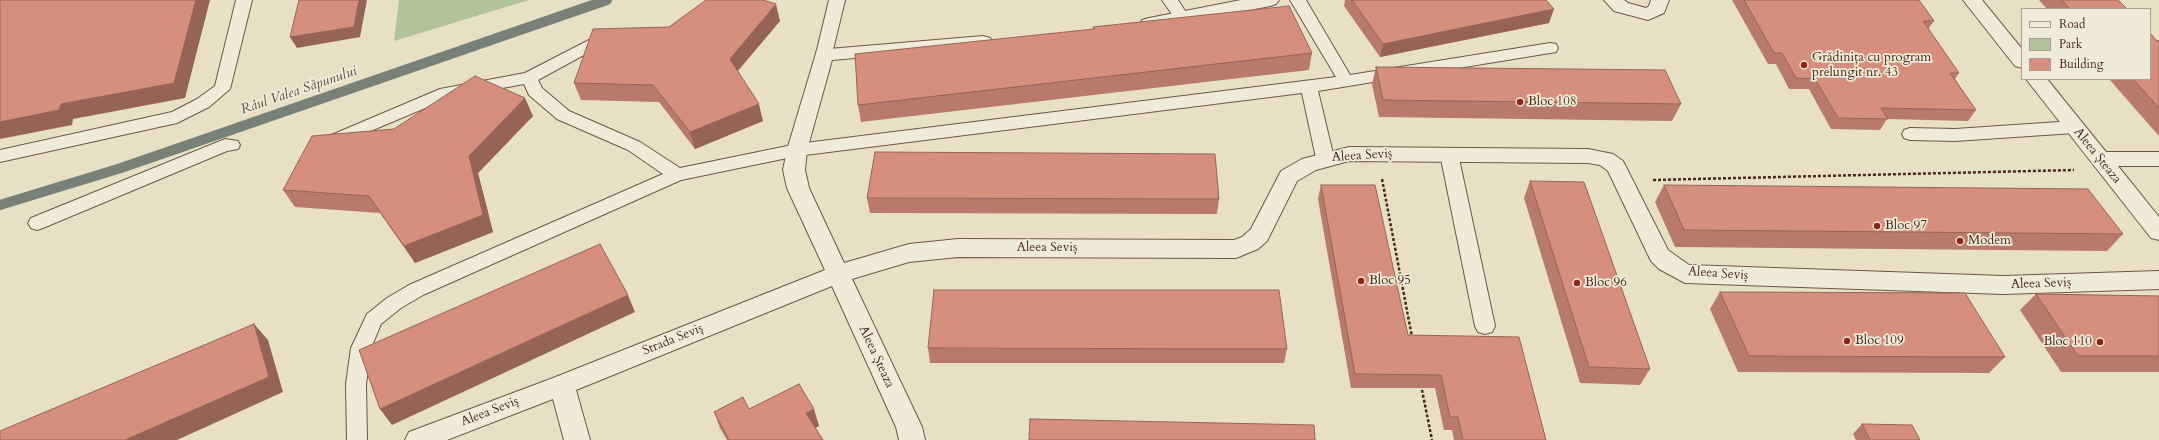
<!DOCTYPE html>
<meta charset="utf-8">
<style>
body{margin:0}
#map{position:relative;width:2159px;height:440px;overflow:hidden;background:#e8e0c4;font-family:Cardo,serif}
canvas{display:block}
.legend{position:absolute;left:2021px;top:8px;width:130px;height:72px;box-sizing:border-box;background:#f0ebd9;border:1px solid #ac9d8e;margin:0;padding:5px 7px;list-style:none;font-size:12px;color:#47281d}
.legend li{display:flex;align-items:center;gap:8px;height:20px}
.legend b{width:20px;border:1px solid #ac9d8e}
</style>
<div id="map">
<canvas width="2159" height="440"></canvas>
<ul class="legend">
<li><b style="height:5px;background:#f0ebd9"></b>Road</li>
<li><b style="height:11px;background:#b1c398"></b>Park</li>
<li><b style="height:11px;background:#d68f7c"></b>Building</li>
</ul>
</div>
<script>
const ctx = document.querySelector('canvas').getContext('2d');
ctx.lineJoin = 'round';
function fill(path, color) {
  ctx.fillStyle = color;
  ctx.fill(path, 'evenodd');
}
function shape(rows) {
  const path = new Path2D();
  for (const r of rows) {
    path.moveTo(r[0], r[1]);
    for (let i = 2; i < r.length; i += 2) path.lineTo(r[i], r[i + 1]);
  }
  return path;
}
function strokePath(path, color, width, dash) {
  ctx.strokeStyle = color;
  ctx.lineWidth = width;
  ctx.lineCap = dash ? 'butt' : 'round';
  ctx.setLineDash(dash || []);
  ctx.stroke(path);
}
function write(font, color, halo, rows, align = 'center') {
  ctx.font = font + ' Cardo,serif';
  ctx.lineWidth = 3.5;
  ctx.setLineDash([]);
  ctx.textBaseline = 'middle';
  ctx.strokeStyle = halo;
  ctx.fillStyle = color;
  for (const [text, x, y, turn = 0] of rows) {
    ctx.save();
    ctx.translate(x, y);
    ctx.rotate((+turn || 0) * Math.PI / 180);
    ctx.textAlign = isNaN(turn) ? turn : align;
    if (halo) ctx.strokeText(text, 0, 0);
    ctx.fillText(text, 0, 0);
    ctx.restore();
  }
}
const green = shape([
 [399,0,529,0,394,41]
]);
const stream = shape([
 [0,205,121,168,607,0]
]);
const path = shape([
 [1382,179,1412,337],
 [1653,180,2074,170],
 [1421,385,1432,440]
]);
const lane = shape([
 [236,0,252,0,230,89,209,107,177,123,0,162,0,150,172,112,197,99,215,86,236,0],
 [829,0,845,0,832,54,830,58,824,59,818,58,816,54,829,0],
 [1162,0,1178,0,1189,17,1186,20,1176,20,1162,0],
 [1290,0,1306,0,1350,75,1550,43,1556,44,1558,48,1556,52,1550,53,1318,91,1334,158,1331,162,1325,164,1319,162,1316,158,1302,93,797,156,681,180,423,295,401,308,381,324,371,348,366,384,367,440,347,440,346,384,351,348,367,314,387,298,409,285,663,174,628,150,557,119,529,95,524,84,449,98,335,146,329,144,327,140,329,136,440,89,525,73,589,40,595,41,597,45,595,49,538,80,542,88,569,111,640,142,680,168,797,144,1336,77,1290,0],
 [2074,121,2080,123,2082,127,2080,131,2074,133,1955,141,1910,140,1904,138,1902,134,1904,130,1910,128,1955,129,2074,121],
 [225,139,238,141,240,145,238,149,227,151,43,228,37,230,31,228,28,223,31,218,225,139],
 [1449,148,1455,150,1458,154,1495,326,1492,332,1485,334,1478,332,1475,326,1440,154,1443,150,1449,148]
]);
const street = shape([
 [1241,0,1279,0,1276,4,1270,6,1149,30,1142,28,1140,24,1142,20,1149,18,1241,0],
 [1604,0,1624,0,1628,3,1646,8,1649,6,1651,0,1669,0,1664,13,1648,20,1614,11,1604,0],
 [1963,0,1982,0,2022,49,2022,68,2015,66,1963,0],
 [983,36,990,38,993,42,990,46,832,60,807,150,805,170,809,188,844,263,909,244,958,239,1234,240,1242,237,1251,229,1281,171,1302,159,1349,147,1588,149,1613,154,1623,161,1668,250,1689,265,2003,276,2159,271,2159,289,2003,294,1685,283,1659,269,1651,261,1608,171,1600,165,1588,163,1349,161,1316,170,1297,181,1267,241,1258,249,1236,258,958,257,909,262,852,279,922,427,925,440,899,440,896,427,832,286,576,390,590,440,564,440,553,399,447,440,405,440,409,432,553,378,825,270,787,188,783,170,787,150,817,50,983,36],
 [2026,79,2047,79,2106,152,2159,152,2159,166,2118,166,2159,217,2159,240,2151,238,2026,79]
]);
const wall = shape([
 [1345,0,1546,0,1549,23,1380,57,1344,6],
 [1732,0,1919,0,1934,21,1928,29,1959,73,1955,79,1976,110,1968,121,1887,119,1880,130,1831,129,1809,89,1789,89,1776,64,1768,64],
 [2039,0,2118,0,2127,9,2047,9],
 [780,21,738,71,763,121,695,149,659,102,581,100,574,83,669,27],
 [1093,27,1312,53,1309,70,861,122,858,105,1093,29],
 [2156,40,2159,41,2159,136,2109,79,2150,79],
 [1376,67,1681,104,1672,121,1379,117,1372,84],
 [533,116,478,173,493,232,415,263,380,213,295,207,283,190,394,129],
 [1530,181,1650,369,1640,385,1580,383,1524,198],
 [1321,185,1408,335,1546,440,1454,440,1452,430,1444,430,1435,388,1351,388,1318,199],
 [1664,185,2123,234,2107,251,1675,247,1655,202],
 [867,198,1219,199,1217,214,870,213],
 [1720,292,2005,357,1989,373,1738,372,1710,309],
 [2036,294,2159,296,2159,372,2061,372,2020,310],
 [928,348,1287,349,1284,363,930,363],
 [749,409,819,426,815,428,823,440,727,440,720,428,714,412],
 [1862,424,1920,440,1856,440,1853,434]
]);
const shadedWall = shape([
 [196,0,210,0,185,98,73,119,72,125,0,139,0,122,61,104],
 [359,0,367,0,360,37,297,48,290,37],
 [776,4,780,21,734,75,730,59],
 [1554,9,1549,23,1380,57,1383,44],
 [525,98,533,116,478,173,493,232,415,263,404,246,469,156],
 [759,104,763,121,695,149,690,132],
 [628,295,635,312,392,425,380,409],
 [254,324,268,340,283,392,177,440,125,440],
 [814,409,819,426,811,430,806,413]
]);
const building = shape([
 [0,0,196,0,174,83,61,104,59,110,0,122,0,0],
 [299,0,359,0,354,27,290,37,299,0],
 [706,0,763,0,776,4,730,59,759,104,690,132,653,85,574,83,593,29,669,27,706,0],
 [1352,0,1546,0,1554,9,1383,44,1352,0],
 [1744,0,1919,0,1934,21,1923,21,1959,73,1950,73,1976,110,1881,108,1888,119,1838,118,1815,79,1796,78,1782,53,1774,53,1744,0],
 [2062,0,2118,0,2127,9,2070,9,2062,0],
 [1289,6,1312,53,858,105,855,54,1094,29,1093,27,1289,6],
 [2150,33,2156,40,2159,41,2159,108,2133,79,2150,79,2150,33],
 [1376,67,1665,70,1681,104,1383,100,1376,67],
 [475,76,525,98,469,156,483,215,404,246,369,196,283,190,312,136,394,129,475,76],
 [875,152,1215,154,1219,199,867,198,875,152],
 [1530,181,1584,182,1650,369,1589,367,1530,181],
 [1321,185,1375,185,1408,335,1519,337,1546,440,1463,440,1458,417,1450,417,1441,375,1355,374,1321,185],
 [1664,185,2088,189,2123,234,1684,230,1664,185],
 [600,244,628,295,380,409,359,350,600,244],
 [934,290,1279,290,1287,349,928,348,934,290],
 [1720,292,1965,293,2005,357,1749,356,1720,292],
 [2036,294,2159,296,2159,356,2078,356,2036,294],
 [254,324,269,377,125,440,0,440,0,431,254,324],
 [799,384,814,409,806,413,823,440,729,440,714,412,743,397,749,409,799,384],
 [1030,419,1314,425,1315,440,1029,440,1030,419],
 [1862,424,1912,425,1920,440,1870,440,1862,424]
]);
const markers = [
 [1804,65,4,"#8f2418"],
 [1520,102,4,"#8f2418"],
 [1877,226,4,"#8f2418"],
 [1960,241,4,"#8f2418"],
 [1361,281,4,"#8f2418"],
 [1577,283,4,"#8f2418"],
 [1847,341,4,"#8f2418"],
 [2100,342,4,"#8f2418"]
];
const poiNames = [
 ["Grădinița cu program",1812,58],
 ["prelungit nr. 43",1812,73],
 ["Bloc 108",1528,102],
 ["Bloc 97",1885,226],
 ["Modem",1968,241],
 ["Bloc 95",1369,281],
 ["Bloc 96",1585,283],
 ["Bloc 109",1855,341],
 ["Bloc 110",2092,342,"right"]
];
const streetNames = [
 ["Aleea Seviș",1362,156,-4],
 ["Aleea Șteaza",2097,156,51],
 ["Aleea Seviș",1047,248],
 ["Aleea Seviș",1718,274,4],
 ["Aleea Seviș",2041,284,-2],
 ["Strada Seviș",673,340,-22],
 ["Aleea Șteaza",876,357,65],
 ["Aleea Seviș",490,412,-21]
];
const waterNames = [
 ["Râul Valea Săpunului",299,91,-19]
];
fill(green, '#b1c398');
strokePath(stream, '#778177', 10);
strokePath(lane, '#6f5647', 2);
strokePath(street, '#6f5647', 2);
strokePath(path, '#47281d', 2.5, [3, 2]);
fill(lane, '#f0ebd9');
fill(street, '#f0ebd9');
fill(wall, '#b87b6b');
fill(shadedWall, '#966457');
fill(building, '#d68f7c');
strokePath(building, '#966457', 1);
for (const [x, y, r, color] of markers) {
  const dot = new Path2D();
  dot.arc(x, y, r, 0, 2 * Math.PI);
  ctx.fillStyle = color;
  ctx.fill(dot);
  strokePath(dot, '#f0ebd9', 1.5);
}
write('13px', '#47281d', '#f0ebd9', poiNames, 'left');
write('13px', '#47281d', '#f0ebd9', streetNames);
write('italic 14px', '#5b4d42', '#f0ebd9', waterNames);
</script>
